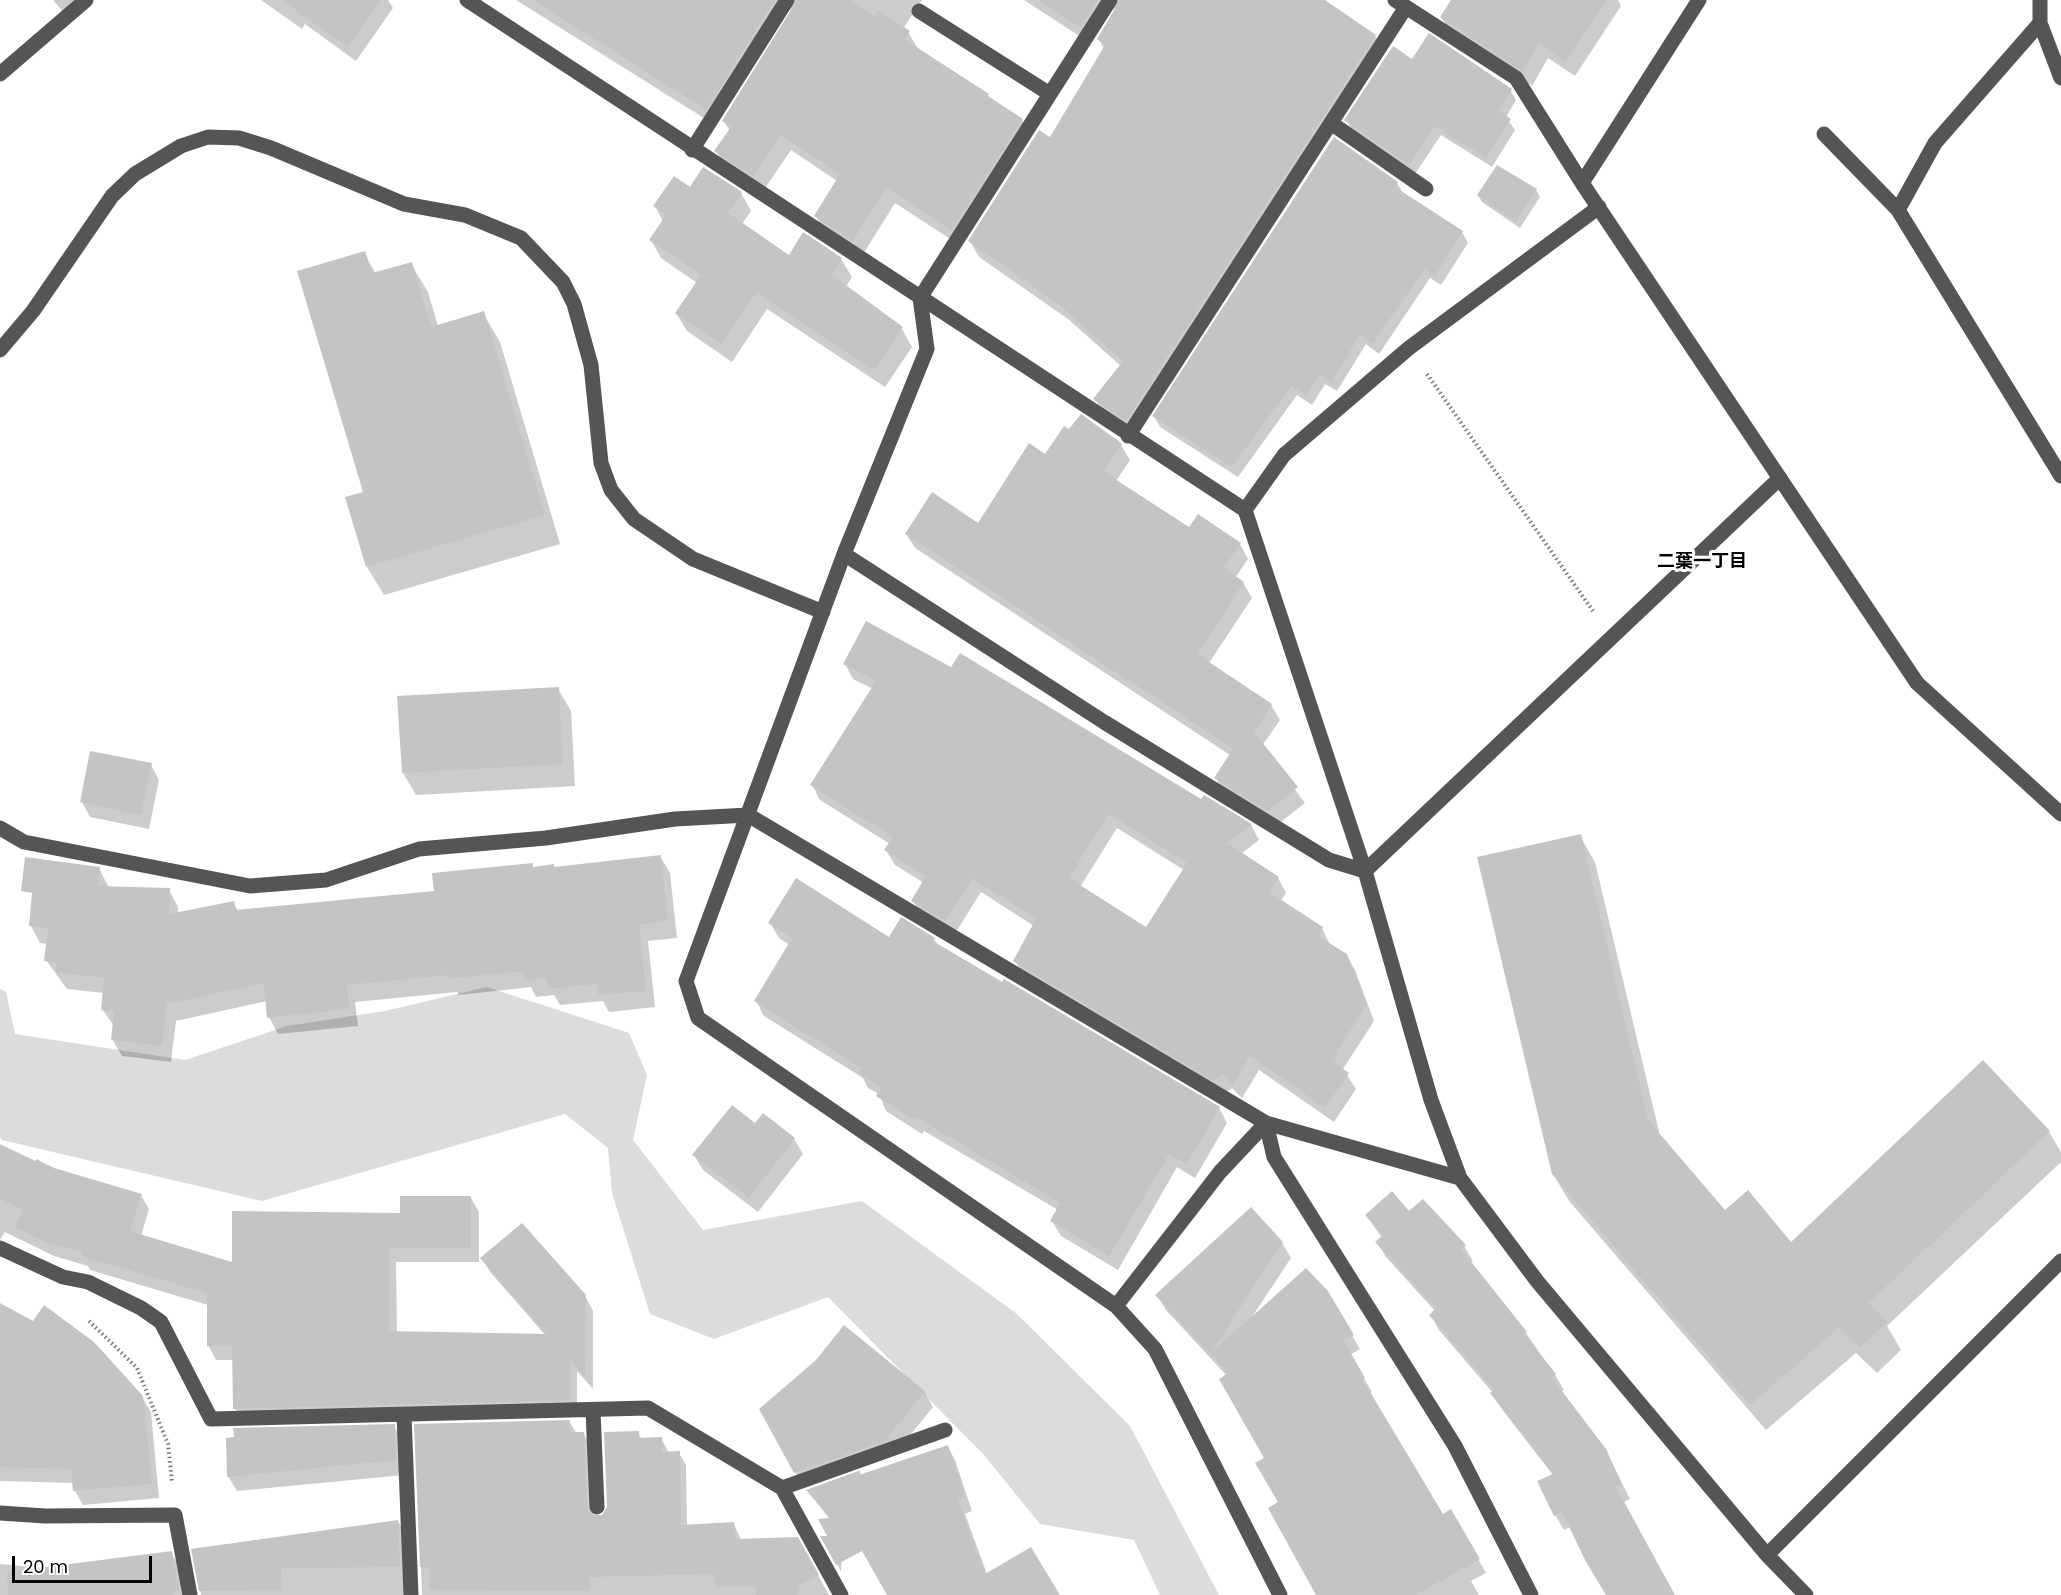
<!DOCTYPE html>
<meta charset="utf-8">
<style>
body{margin:0}
#map{position:relative;width:2061px;height:1595px;overflow:hidden;background:#fff;font-family:Poppins,sans-serif}
canvas{display:block}
.scale{position:absolute;left:12px;top:1556px;width:140px;height:27px;box-sizing:border-box;border:3px solid #000;border-top:0;padding-left:8px;font-size:18px;line-height:21px;white-space:nowrap;color:#000;-webkit-text-stroke:4px #fff;paint-order:stroke}
</style>
<div id="map">
<canvas width="2061" height="1595"></canvas>
<div class="scale">20 m</div>
</div>
<script>
const ctx = document.querySelector('canvas').getContext('2d');
ctx.lineJoin = 'round';
function fill(path, color) {
  ctx.fillStyle = color;
  ctx.fill(path, 'evenodd');
}
function shape(rows) {
  const path = new Path2D();
  for (const r of rows) {
    path.moveTo(r[0], r[1]);
    for (let i = 2; i < r.length; i += 2) path.lineTo(r[i], r[i + 1]);
  }
  return path;
}
function strokePath(path, color, width, dash) {
  ctx.strokeStyle = color;
  ctx.lineWidth = width;
  ctx.lineCap = dash ? 'butt' : 'round';
  ctx.setLineDash(dash || []);
  ctx.stroke(path);
}
function write(font, color, halo, rows, align = 'center') {
  ctx.font = font + ' Poppins,"Noto Sans JP",sans-serif';
  ctx.lineWidth = 6;
  ctx.setLineDash([]);
  ctx.textBaseline = 'middle';
  ctx.strokeStyle = halo;
  ctx.fillStyle = color;
  for (const [text, x, y, turn = 0] of rows) {
    ctx.save();
    ctx.translate(x, y);
    ctx.rotate((+turn || 0) * Math.PI / 180);
    ctx.textAlign = isNaN(turn) ? turn : align;
    if (halo) ctx.strokeText(text, 0, 0);
    ctx.fillText(text, 0, 0);
    ctx.restore();
  }
}
const green = shape([
 [487,987,629,1033,647,1075,633,1140,703,1230,862,1201,1017,1314,1130,1426,1219,1595,1160,1595,1134,1540,1040,1524,984,1455,828,1297,714,1339,650,1314,612,1193,608,1148,565,1114,262,1201,2,1140,0,1137,0,989,6,992,15,1034,185,1060,287,1026,385,1011]
]);
const shadow = shape([
 [53,0,77,0,63,12],
 [261,0,388,0,393,8,356,61,305,24,302,29],
 [516,0,922,0,903,29,908,32,918,49,1022,120,1031,136,961,246,895,203,862,256,825,232,816,216,837,181,791,150,763,191,726,167,716,151,730,131,724,121,796,6,788,11,715,125],
 [1024,0,1322,0,1375,36,1385,52,1136,436,1104,415,1095,399,1121,366,1068,319,979,257,970,241,1050,139,1104,49,1099,39,1119,6,1111,11,1090,43],
 [1453,0,1618,0,1621,6,1575,76,1548,58,1532,86,1451,33,1441,17],
 [1412,61,1510,90,1516,100,1506,117,1515,130,1492,167,1441,135,1415,174,1352,130,1346,120],
 [1397,183,1403,193,1462,232,1468,243,1441,285,1430,278,1379,354,1366,344,1337,391,1325,384,1312,405,1297,395,1238,477,1160,427,1154,416],
 [690,189,741,193,751,211,742,224,790,257,841,259,852,277,846,287,902,329,912,347,885,387,767,309,732,362,687,331,676,313,697,283,661,258,651,240,663,221,655,206],
 [1536,190,1540,197,1520,228,1482,202,1478,195],
 [364,253,376,274,411,264,428,292,438,326,483,313,500,342,560,544,384,595,367,567,347,498,365,493],
 [1081,416,1118,440,1130,460,1116,481,1189,529,1240,544,1248,559,1235,578,1243,583,1252,598,1209,663,1271,705,1280,720,1262,746,1305,803,1277,825,1224,793,1216,778,1230,755,915,548,906,534,979,525],
 [845,664,1201,801,1204,797,1251,825,1259,840,1241,854,1278,878,1286,893,1281,901,1322,928,1330,945,1346,955,1355,970,1374,1021,1343,1069,1356,1089,1334,1122,1259,1070,1242,1098,1232,1088,1223,1095,1024,976,1015,961,1034,926,981,892,954,935,922,916,913,901,924,883,895,865,886,850,890,844,820,800,812,785,873,689,853,679],
 [1117,828,1184,870,1147,929,1080,887],
 [558,689,571,711,575,786,416,795,403,773],
 [151,765,159,780,149,829,90,817,82,802],
 [1580,836,1595,862,1660,1136,1725,1212,1791,1244,1983,1062,2049,1132,2061,1152,2061,1162,1887,1326,1901,1350,1877,1373,1856,1353,1766,1430,1569,1201,1553,1174],
 [660,856,670,873,677,938,648,941,655,1007,609,1012,603,1001,560,1005,554,995,536,997,531,987,459,995,457,992,355,1002,358,1026,278,1034,269,1017,267,1001,176,1021,171,1062,122,1056,112,1039,114,1026,102,1009,104,993,67,989,46,960,48,944,40,943,31,926,99,868,109,888,169,890,178,907,178,913,233,903,239,912,436,892,532,864,534,868,554,868],
 [770,923,890,939,934,939,938,945,1219,1108,1227,1123,1195,1178,1177,1167,1118,1270,1061,1236,1052,1221,1058,1210,924,1131,922,1134,886,1111,879,1094,868,1088,863,1078,764,1016,756,1001,790,945,779,938],
 [763,1115,794,1139,803,1154,758,1212,703,1170,694,1155,755,1125],
 [0,1144,53,1169,141,1195,149,1209,141,1236,234,1264,401,1214,471,1198,479,1212,479,1262,396,1262,397,1333,546,1336,491,1273,482,1259,585,1296,593,1311,593,1389,577,1371,577,1414,243,1422,235,1408,234,1360,216,1360,208,1345,208,1305,90,1270,88,1266,54,1256,5,1232,0,1240],
 [1409,1213,1464,1246,1473,1261,1470,1263,1526,1333,1555,1375,1564,1390,1561,1392,1604,1448,1630,1499,1564,1530,1555,1515,1553,1475,1501,1408,1493,1393,1439,1330,1431,1315,1435,1311,1386,1257,1377,1242,1382,1238,1366,1215],
 [1282,1243,1291,1258,1252,1317,1327,1292,1360,1349,1350,1355,1372,1392,1369,1394,1442,1516,1451,1511,1486,1573,1471,1581,1479,1595,1325,1595,1280,1503,1267,1458,1227,1376,1166,1310,1157,1295],
 [0,1305,142,1397,151,1412,159,1498,83,1505,75,1491,74,1483,0,1481],
 [844,1328,924,1392,933,1407,893,1456,804,1488,761,1409,817,1361],
 [569,1421,577,1434,583,1433,591,1446,594,1517,604,1516,638,1433,642,1439,661,1438,669,1453,679,1453,686,1465,687,1526,734,1524,741,1540,797,1538,829,1595,422,1595,416,1425],
 [394,1426,402,1441,404,1475,237,1491,228,1476],
 [948,1447,955,1460,972,1511,965,1514,987,1574,1058,1595,892,1595,842,1513,841,1534,808,1491,860,1472,862,1476],
 [398,1521,405,1534,407,1595,201,1595,193,1550],
 [842,1552,841,1572,835,1560],
 [171,1553,179,1566,184,1595,0,1595,0,1564,45,1568]
]);
const building = shape([
 [281,0,381,0,348,47],
 [533,0,775,0,706,110],
 [797,0,850,0,874,16,878,10,910,31,904,39,989,94,988,96,1023,119,952,230,886,187,853,241,814,216,840,174,781,135,753,176,714,151,731,127,722,121],
 [1039,0,1098,0,1081,28],
 [1120,0,1325,0,1376,35,1126,421,1093,399,1123,361,1057,303,968,241,1039,130,1050,137,1105,45,1097,39],
 [1451,0,1606,0,1565,61,1539,43,1522,71,1440,17],
 [1429,33,1512,89,1499,111,1511,119,1486,158,1435,126,1409,165,1344,120,1393,46,1412,59],
 [1334,137,1398,182,1395,187,1463,231,1435,276,1424,269,1373,344,1360,335,1331,382,1319,375,1306,395,1291,386,1232,467,1152,416],
 [1497,165,1537,189,1516,222,1477,195],
 [703,167,742,192,728,213,789,255,803,232,842,258,832,275,903,327,874,370,757,292,721,344,675,313,701,275,649,240,666,215,653,206,674,176,690,187],
 [365,251,372,273,412,262,431,327,484,311,545,515,366,567,345,497,363,492,297,271],
 [1081,414,1122,444,1104,472,1189,527,1198,514,1241,543,1224,568,1244,582,1197,654,1272,704,1254,732,1298,787,1268,811,1214,778,1233,749,905,534,932,492,978,523,1029,443,1045,454,1064,426,1069,429],
 [866,621,951,667,960,653,1201,799,1204,795,1252,824,1227,843,1279,877,1269,892,1323,927,1318,936,1347,954,1367,1005,1335,1054,1338,1056,1334,1063,1349,1073,1325,1108,1250,1056,1233,1085,1223,1074,1214,1081,1013,961,1036,919,972,878,945,921,911,901,926,876,884,850,893,837,810,785,876,681,843,664],
 [1108,814,1187,863,1146,927,1069,878],
 [559,687,563,764,402,773,397,696],
 [90,751,152,763,141,815,80,802],
 [1581,834,1648,1120,1725,1210,1748,1190,1791,1242,1983,1060,2050,1131,1869,1303,1887,1322,1860,1347,1840,1327,1750,1405,1552,1174,1477,857],
 [661,855,668,921,639,925,646,991,598,995,597,984,548,989,547,978,525,980,524,971,448,979,447,975,347,985,349,1009,267,1018,264,983,167,1004,162,1046,111,1040,114,1011,101,1010,104,978,55,972,57,962,44,961,48,928,29,926,32,893,21,891,25,857,100,867,98,886,170,888,169,914,234,901,236,910,434,891,432,873,533,863,533,867,554,864,554,867],
 [796,878,889,937,901,917,935,938,933,941,1002,982,1004,979,1220,1107,1187,1164,1169,1154,1109,1256,1050,1221,1060,1203,916,1117,914,1120,876,1096,881,1087,858,1073,861,1068,754,1001,792,938,768,923],
 [732,1105,755,1123,763,1113,795,1138,749,1198,692,1155],
 [0,1145,35,1162,36,1159,54,1168,142,1194,130,1231,232,1262,232,1211,400,1213,400,1196,471,1196,471,1248,389,1248,389,1331,547,1334,480,1258,522,1223,586,1295,585,1377,570,1360,570,1400,233,1409,232,1346,207,1346,207,1293,81,1256,83,1253,45,1242,15,1227,23,1210,0,1199],
 [1392,1191,1409,1211,1423,1199,1466,1245,1461,1249,1527,1332,1524,1334,1556,1374,1552,1378,1606,1449,1622,1484,1616,1487,1675,1595,1606,1595,1585,1560,1562,1512,1554,1516,1537,1481,1553,1474,1490,1393,1494,1390,1429,1315,1436,1308,1375,1242,1383,1235,1365,1215],
 [1251,1207,1283,1242,1210,1354,1155,1295],
 [1306,1268,1328,1291,1354,1335,1344,1341,1365,1378,1363,1380,1443,1514,1451,1509,1480,1559,1416,1595,1316,1595,1268,1508,1278,1502,1255,1463,1264,1458,1219,1379,1228,1373,1210,1354],
 [0,1303,33,1321,44,1305,94,1342,143,1396,152,1484,73,1491,71,1469,0,1467],
 [844,1325,925,1391,885,1441,794,1473,759,1409,816,1360],
 [570,1420,570,1432,584,1432,587,1507,592,1515,602,1515,607,1507,604,1432,639,1431,639,1438,662,1437,662,1452,680,1451,681,1525,734,1522,735,1539,798,1537,819,1575,798,1586,798,1595,756,1595,756,1586,715,1587,714,1574,590,1577,590,1591,429,1590,429,1567,420,1567,414,1424],
 [395,1424,396,1460,227,1477,226,1438,234,1437,233,1428],
 [948,1445,966,1498,958,1500,985,1574,1031,1547,1060,1595,887,1595,862,1551,836,1565,820,1536,827,1536,818,1519,830,1518,806,1490,861,1470,856,1476],
 [398,1520,400,1567,281,1568,282,1590,199,1591,191,1549],
 [172,1551,179,1591,173,1591,173,1595,8,1595,7,1572]
]);
const path = shape([
 [1427,374,1593,611],
 [89,1321,137,1368,168,1444,172,1482]
]);
const minor = shape([
 [467,0,1245,510,1365,871,1431,1100,1460,1178,1537,1281,1767,1555,1806,1595],
 [1110,0,920,298,927,349,844,554,686,981,698,1018,1116,1306,1155,1349,1280,1595],
 [1395,0,1516,78,1582,183,1917,683,2061,814],
 [2040,0,2040,23,1935,143,1898,210,2061,476],
 [919,11,1050,94],
 [2040,23,2061,78],
 [0,74,86,0],
 [1331,123,1426,189],
 [1824,134,1898,210],
 [692,150,787,0],
 [1582,183,1699,0],
 [0,350,33,311,112,196,135,174,181,146,208,137,239,138,271,148,404,204,465,215,521,238,563,282,574,304,591,365,601,463,611,490,634,519,693,559,823,612],
 [1128,436,1406,7],
 [1245,510,1284,455,1409,348,1599,207],
 [844,554,1104,722,1329,860,1365,871,1780,478],
 [0,828,24,842,250,886,326,880,419,849,546,838,675,819,748,815,1266,1123,1460,1178],
 [1266,1123,1274,1157,1455,1446,1531,1595],
 [0,1248,63,1277,88,1282,141,1308,161,1322,211,1419,648,1408,782,1488,841,1595],
 [1116,1306,1220,1172,1266,1123],
 [593,1410,597,1507],
 [404,1415,411,1595],
 [782,1488,945,1430],
 [0,1513,45,1516,175,1515,190,1595],
 [1767,1555,2061,1261]
]);
const neighbourhoodNames = [
 ["二葉一丁目",1702,562]
];
fill(green, '#dcdcdc');
fill(shadow, '#0003');
fill(building, '#c4c4c4');
strokePath(path, '#777', 4, [1.5, 3]);
strokePath(minor, '#555', 15);
write('bold 18px', '#000', '#fff', neighbourhoodNames);
</script>
